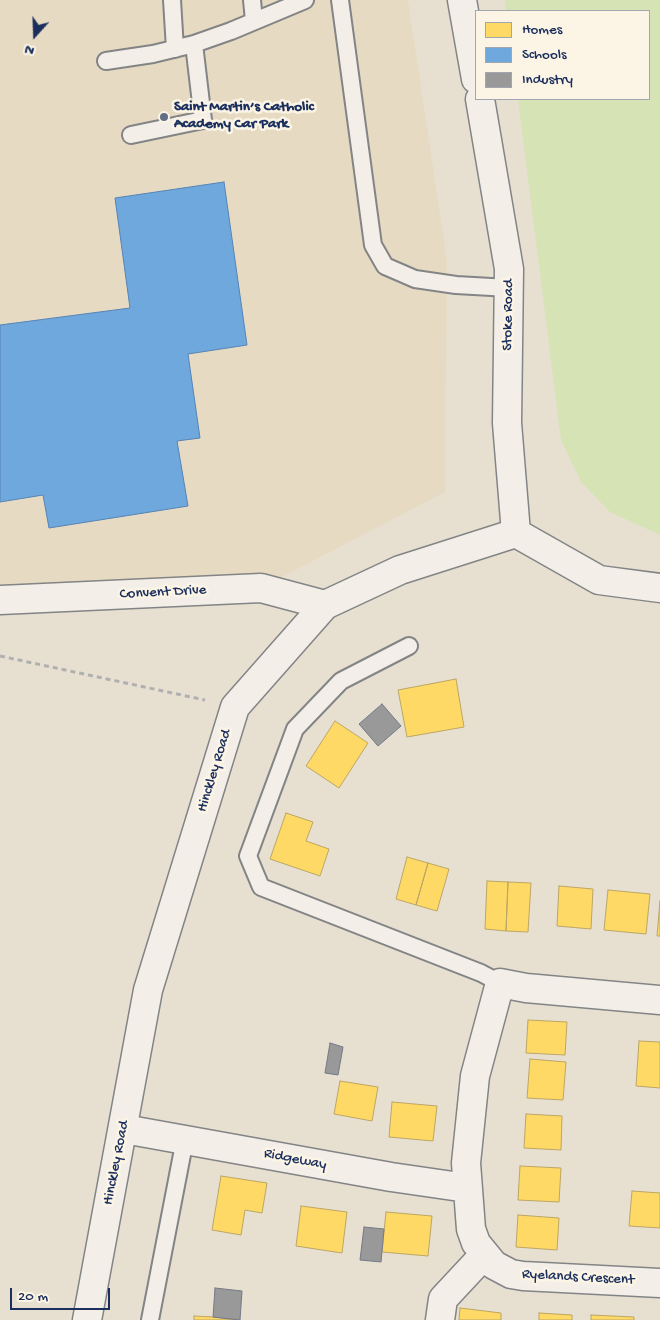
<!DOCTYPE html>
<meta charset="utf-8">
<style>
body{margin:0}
#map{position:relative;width:660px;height:1320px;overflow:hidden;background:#e7e0d1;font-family:"Gochi Hand",sans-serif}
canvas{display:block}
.legend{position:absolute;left:475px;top:10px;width:175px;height:90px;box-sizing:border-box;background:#fcf5e5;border:1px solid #a2a6af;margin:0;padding:6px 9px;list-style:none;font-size:15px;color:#1b2f5e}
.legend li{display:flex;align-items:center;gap:10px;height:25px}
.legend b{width:25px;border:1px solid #a2a6af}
.north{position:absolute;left:10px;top:10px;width:50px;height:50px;-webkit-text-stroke:4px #fcf5e5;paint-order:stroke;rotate:200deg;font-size:14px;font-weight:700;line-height:20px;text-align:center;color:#1b2f5e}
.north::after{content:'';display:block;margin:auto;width:18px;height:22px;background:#1b2f5e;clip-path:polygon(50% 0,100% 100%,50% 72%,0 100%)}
.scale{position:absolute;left:10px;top:1288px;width:100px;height:22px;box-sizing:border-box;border:2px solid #1b2f5e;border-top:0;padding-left:6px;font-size:15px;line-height:18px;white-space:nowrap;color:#1b2f5e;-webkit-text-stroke:4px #fcf5e5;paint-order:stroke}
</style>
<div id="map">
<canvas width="660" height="1320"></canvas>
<ul class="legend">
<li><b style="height:14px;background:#ffd966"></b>Homes</li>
<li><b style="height:14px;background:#6fa8dc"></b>Schools</li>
<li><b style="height:14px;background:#999"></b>Industry</li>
</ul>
<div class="north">N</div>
<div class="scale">20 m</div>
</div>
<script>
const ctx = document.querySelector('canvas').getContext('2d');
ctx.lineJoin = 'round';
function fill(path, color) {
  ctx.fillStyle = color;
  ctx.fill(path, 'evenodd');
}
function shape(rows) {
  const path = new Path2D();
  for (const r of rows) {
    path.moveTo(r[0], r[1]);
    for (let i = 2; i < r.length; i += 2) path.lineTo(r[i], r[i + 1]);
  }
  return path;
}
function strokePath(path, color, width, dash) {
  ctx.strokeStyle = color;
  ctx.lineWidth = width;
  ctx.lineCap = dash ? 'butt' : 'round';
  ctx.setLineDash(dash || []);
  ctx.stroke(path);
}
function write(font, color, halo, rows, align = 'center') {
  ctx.font = font + ' "Gochi Hand",sans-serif';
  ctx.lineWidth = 5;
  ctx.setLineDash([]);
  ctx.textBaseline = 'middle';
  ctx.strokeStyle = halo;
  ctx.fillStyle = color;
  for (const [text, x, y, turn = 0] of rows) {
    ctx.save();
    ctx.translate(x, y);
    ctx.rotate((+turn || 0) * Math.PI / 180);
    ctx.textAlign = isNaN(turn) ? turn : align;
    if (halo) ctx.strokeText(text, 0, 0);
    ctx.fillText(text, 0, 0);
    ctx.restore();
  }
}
const built = shape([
 [0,0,408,0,447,260,445,492,261,588,0,600]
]);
const green = shape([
 [505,0,660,0,660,535,610,512,581,482,561,440,518,99,649,99,649,11,506,11]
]);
const homes = shape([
 [456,679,464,727,407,737,398,690,456,679],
 [335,721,368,743,339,788,306,766,335,721],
 [286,813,313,822,306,841,329,849,320,876,270,859,286,813],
 [407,857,428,863,416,905,396,899,407,857],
 [428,863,449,869,437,911,416,905,428,863],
 [487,881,508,882,506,931,485,929,487,881],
 [508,882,531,883,528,932,506,931,508,882],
 [559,886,593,889,591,929,557,926,559,886],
 [608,890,650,894,646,934,604,930,608,890],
 [660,901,660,936,657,936,660,901],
 [528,1020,567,1022,565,1055,526,1053,528,1020],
 [639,1041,660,1042,660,1088,636,1086,639,1041],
 [530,1059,566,1062,563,1100,527,1098,530,1059],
 [340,1081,378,1087,372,1121,334,1114,340,1081],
 [392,1102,437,1106,433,1141,389,1137,392,1102],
 [526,1114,562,1116,561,1150,524,1148,526,1114],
 [520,1166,561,1168,559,1202,518,1200,520,1166],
 [221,1176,267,1183,262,1213,245,1210,241,1235,212,1230,221,1176],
 [632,1191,660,1193,660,1228,629,1226,632,1191],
 [301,1206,347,1212,342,1253,296,1246,301,1206],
 [386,1212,432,1216,428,1256,382,1252,386,1212],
 [518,1215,559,1218,557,1250,516,1247,518,1215],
 [460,1308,501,1313,501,1320,459,1320,460,1308],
 [539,1313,572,1315,572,1320,539,1320,539,1313],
 [591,1315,634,1317,634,1320,591,1320,591,1315],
 [194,1316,213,1317,236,1320,194,1320,194,1316]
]);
const schools = shape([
 [224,182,247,345,188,354,200,438,177,441,188,506,49,528,43,495,0,502,0,325,130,308,115,198,224,182]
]);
const industry = shape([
 [382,704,401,726,378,746,359,724,382,704],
 [330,1043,343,1047,338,1075,325,1073,330,1043],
 [364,1227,384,1229,381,1262,360,1260,364,1227],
 [215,1288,242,1291,240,1320,213,1317,215,1288]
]);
const path = shape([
 [0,656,205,700]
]);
const lane = shape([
 [172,0,175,49],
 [252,0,254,21],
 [340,0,373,245,385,266,415,279,456,285,509,288],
 [106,61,153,54,194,44,231,31,305,0],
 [131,135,203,120,194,44],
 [409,646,341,681,295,729,248,856,261,887,481,973,500,983],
 [150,1320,185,1139]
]);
const street = shape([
 [516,533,599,580,660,588],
 [0,600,261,588,325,605],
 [660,1000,526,988,500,983,475,1076,466,1163,471,1229,476,1243,494,1265,511,1274,523,1276,660,1283],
 [124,1129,391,1177,467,1188],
 [440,1320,443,1299,484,1255]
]);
const secondary = shape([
 [462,0,476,79],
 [87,1320,148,990,235,707,325,605,400,570,516,533,507,423,509,269,480,99]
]);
const markers = [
 [164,117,5,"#626d86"]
];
const poiNames = [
 ["Saint Martin’s Catholic",174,108],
 ["Academy Car Park",174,125]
];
const streetNames = [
 ["Stoke Road",509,315,-89],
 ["Convent Drive",163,593,-3],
 ["Hinckley Road",215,771,-73],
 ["Ridgeway",295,1160,11],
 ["Hinckley Road",117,1163,-79],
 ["Ryelands Crescent",578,1278,3]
];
fill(built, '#e6dac2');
fill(green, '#d5e3b5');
fill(homes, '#ffd966');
strokePath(homes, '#bba664', 1);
fill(schools, '#6fa8dc');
strokePath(schools, '#5684b6', 1);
fill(industry, '#999');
strokePath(industry, '#737987', 1);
strokePath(lane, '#838486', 20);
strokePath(street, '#838486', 31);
strokePath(secondary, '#838486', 31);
strokePath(path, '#b0b0b1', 3, [5, 4]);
strokePath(lane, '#f3efe8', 16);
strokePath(street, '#f3efe8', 28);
strokePath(secondary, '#f3efe8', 28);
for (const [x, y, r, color] of markers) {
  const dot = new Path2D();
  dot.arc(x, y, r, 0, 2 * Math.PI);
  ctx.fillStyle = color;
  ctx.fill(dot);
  strokePath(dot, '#fcf5e5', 2);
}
write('bold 15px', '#1b2f5e', '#fcf5e5', poiNames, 'left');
write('15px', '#1b2f5e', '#fcf5e5', streetNames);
</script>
